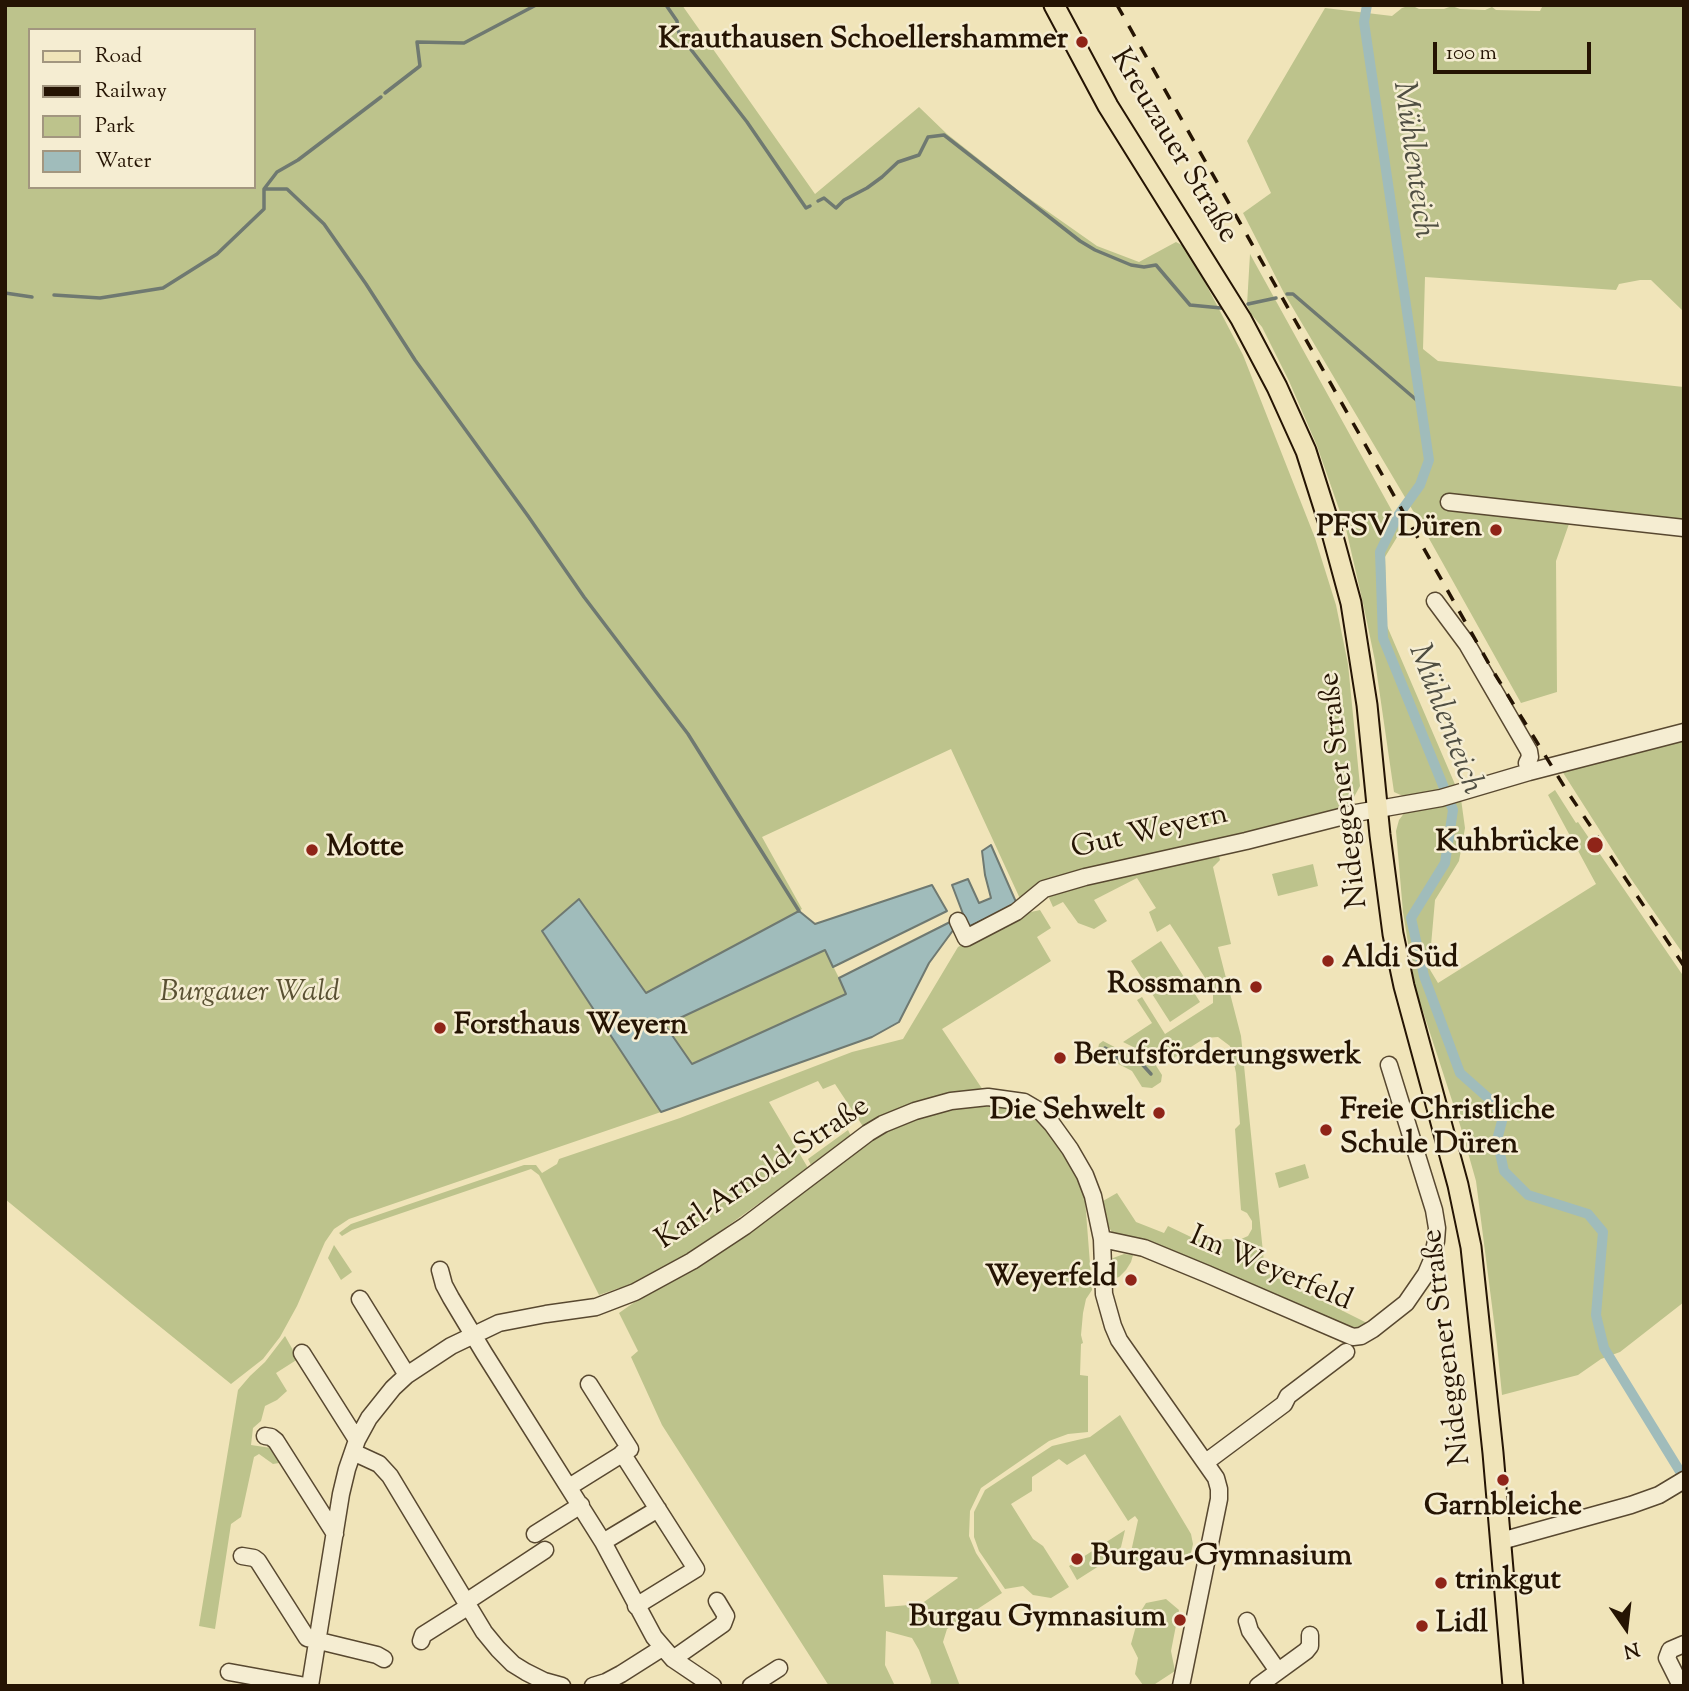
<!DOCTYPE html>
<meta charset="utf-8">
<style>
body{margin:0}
#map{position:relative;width:1689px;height:1691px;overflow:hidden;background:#f0e4b9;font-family:"Sorts Mill Goudy",serif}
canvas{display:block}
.frame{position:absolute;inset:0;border:7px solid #251403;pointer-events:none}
.legend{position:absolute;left:28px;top:28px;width:228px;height:161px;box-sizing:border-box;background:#f5edd2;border:2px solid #a2967f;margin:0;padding:9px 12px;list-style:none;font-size:21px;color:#251403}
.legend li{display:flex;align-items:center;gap:14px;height:35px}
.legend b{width:35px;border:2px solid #a2967f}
.north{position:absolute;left:1591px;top:1593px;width:70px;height:70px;-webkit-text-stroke:5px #f5edd2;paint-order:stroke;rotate:166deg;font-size:19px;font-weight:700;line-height:28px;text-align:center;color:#251403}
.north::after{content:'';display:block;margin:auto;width:24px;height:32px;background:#251403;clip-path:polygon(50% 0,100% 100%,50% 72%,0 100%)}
.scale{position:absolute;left:1433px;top:42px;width:158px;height:32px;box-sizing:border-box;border:4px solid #251403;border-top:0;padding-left:9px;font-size:21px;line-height:24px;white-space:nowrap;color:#251403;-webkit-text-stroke:5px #f5edd2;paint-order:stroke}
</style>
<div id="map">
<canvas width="1689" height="1691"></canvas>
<div class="frame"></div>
<ul class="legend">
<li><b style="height:9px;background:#f0e4b9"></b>Road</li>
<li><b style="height:9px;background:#251403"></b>Railway</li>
<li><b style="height:19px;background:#bdc38c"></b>Park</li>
<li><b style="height:19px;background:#a0bcbb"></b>Water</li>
</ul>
<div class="north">N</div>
<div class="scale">100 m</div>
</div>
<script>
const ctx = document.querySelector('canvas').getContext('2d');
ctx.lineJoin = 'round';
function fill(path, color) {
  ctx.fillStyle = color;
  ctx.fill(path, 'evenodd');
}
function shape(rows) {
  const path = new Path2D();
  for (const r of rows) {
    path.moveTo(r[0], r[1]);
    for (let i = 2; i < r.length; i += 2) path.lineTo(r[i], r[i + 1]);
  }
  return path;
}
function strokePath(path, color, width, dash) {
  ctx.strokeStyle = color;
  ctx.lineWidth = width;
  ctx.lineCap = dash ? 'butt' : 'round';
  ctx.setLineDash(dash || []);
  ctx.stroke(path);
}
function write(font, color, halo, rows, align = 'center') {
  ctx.font = font + ' "Sorts Mill Goudy",serif';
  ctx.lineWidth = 5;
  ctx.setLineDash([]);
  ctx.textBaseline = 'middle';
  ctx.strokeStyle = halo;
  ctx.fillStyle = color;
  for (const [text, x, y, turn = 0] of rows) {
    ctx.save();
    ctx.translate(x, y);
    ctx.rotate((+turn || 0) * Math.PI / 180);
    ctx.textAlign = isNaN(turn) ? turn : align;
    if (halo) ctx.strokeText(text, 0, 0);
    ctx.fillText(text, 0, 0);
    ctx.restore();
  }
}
const green = shape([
 [5,5,682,5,815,194,919,107,947,134,1023,194,1097,246,1139,262,1176,242,1182,245,1189,252,1243,355,1315,538,1336,605,1348,664,1360,786,1349,806,1333,816,1245,835,1022,903,951,749,762,837,802,909,646,993,579,900,542,932,661,1112,349,1219,334,1229,325,1242,297,1306,280,1337,263,1359,231,1384,132,1304,5,1199],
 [30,30,254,30,254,187,30,187],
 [1411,5,1419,9,1444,9,1452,6,1460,9,1485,10,1492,7,1496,10,1540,11,1543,5,1684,5,1684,312,1651,280,1640,280,1619,284,1616,290,1425,277,1423,349,1438,361,1684,387,1684,534,1570,521,1556,561,1557,692,1521,703,1422,526,1284,293,1243,213,1271,193,1247,141,1325,8,1392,16,1402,8],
 [1250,254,1402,529,1385,557,1387,626,1457,789,1403,796,1394,792,1375,661,1363,603,1346,529,1317,446,1289,381,1262,327,1251,314,1247,305],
 [1684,738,1684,955,1629,876,1560,768],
 [1555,790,1576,823,1578,822,1684,977,1684,1302,1620,1352,1601,1359,1578,1375,1502,1395,1497,1345,1476,1181,1461,1128,1415,987,1403,912,1396,831,1399,820,1405,812,1461,799,1465,828,1459,861,1435,900,1429,968,1438,983,1596,884,1548,795],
 [1213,854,1219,856,1220,860,1213,867,1231,944,1218,947,1241,1036,1265,1272,1369,1324,1357,1333,1115,1236,1107,1225,1103,1201,1117,1193,1136,1222,1164,1233,1168,1226,1191,1237,1209,1242,1227,1239,1239,1240,1248,1236,1252,1229,1252,1221,1247,1213,1241,1210,1235,1129,1240,1124,1236,1073,1230,1046,1218,1037,1205,1038,1166,1063,1123,1042,1152,1023,1137,1000,1142,997,1165,1034,1213,1003,1213,990,1170,924,1157,932,1149,912,1156,908,1137,878,1094,900,1107,921,1094,929,1078,923,1063,902,1053,907,1049,898,1052,893,1094,881],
 [1313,864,1318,886,1278,896,1272,874],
 [1040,910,1051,928,1037,937,1051,961,942,1029,983,1090,864,1128,835,1084,823,1089,818,1081,769,1102,808,1168,708,1240,687,1254,621,1291,619,1288,599,1295,539,1175,531,1169,352,1230,342,1236,339,1233,351,1224,524,1165,536,1165,542,1173,557,1164,559,1159,680,1118,852,1052,903,1039,958,947,1022,914],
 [1161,941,1200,1002,1170,1022,1131,961],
 [825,950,847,994,692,1065,665,1025],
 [1103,1041,1126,1053,1128,1050,1155,1064,1162,1075,1161,1082,1152,1088,1142,1087,1132,1071,1105,1057,1098,1049,1099,1044],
 [988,1104,1006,1106,1022,1111,1037,1121,1046,1130,1063,1153,1079,1179,1085,1199,1092,1290,1086,1299,1083,1313,1081,1335,1083,1343,1081,1344,1080,1375,1088,1376,1088,1432,1068,1434,1049,1441,981,1488,970,1511,969,1536,976,1553,1002,1593,947,1629,943,1642,960,1686,930,1686,931,1681,919,1650,912,1638,886,1631,885,1665,895,1686,829,1686,662,1425,631,1357,638,1351,619,1313,639,1299,696,1268,749,1233,872,1137,917,1117,952,1108],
 [883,1575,957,1577,958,1578,921,1604,885,1607],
 [848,1130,851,1136,811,1165,808,1159],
 [1305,1164,1309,1178,1279,1188,1275,1173],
 [334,1245,352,1272,341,1280,328,1258],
 [1124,1254,1133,1255,1131,1262,1126,1270,1119,1277,1110,1280,1110,1261,1113,1258],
 [285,1336,298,1359,276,1373,287,1391,277,1400,265,1406,261,1421,253,1428,251,1445,271,1448,282,1460,279,1463,273,1464,259,1454,254,1457,241,1517,231,1524,215,1629,199,1626,238,1390,250,1376,265,1362],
 [1120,1415,1191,1534,1193,1544,1191,1553,1175,1565,1162,1562,1155,1567,1129,1561,1138,1520,1135,1516,1128,1521,1085,1454,1067,1465,1059,1459,1032,1477,1032,1491,1011,1504,1033,1539,1043,1546,1069,1587,1051,1598,1033,1595,1023,1586,1005,1589,979,1551,974,1537,974,1512,985,1490,1052,1446,1090,1437],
 [1125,1530,1121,1547,1113,1557,1077,1580,1069,1566],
 [1166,1599,1179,1610,1171,1651,1175,1671,1152,1686,1143,1685,1135,1674,1138,1658,1131,1644,1136,1626,1134,1622,1146,1603]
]);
const water = shape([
 [991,845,1016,902,1014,906,968,927,952,885,968,879,979,903,991,898,985,875,982,851,991,845],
 [932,885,947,911,833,967,825,950,665,1025,692,1064,846,994,839,978,952,921,954,929,929,963,899,1022,872,1037,661,1112,542,931,579,899,646,993,799,911,815,924,932,885]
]);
const stream = shape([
 [666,5,677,21,679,34,747,122,806,208,810,206],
 [385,93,420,66,417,42,464,43,536,5],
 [264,189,287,189,324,224,366,284,415,360,528,516,584,597,688,734,799,911],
 [818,201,824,198,836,208,844,200,867,188,882,177,898,162,919,155,928,137,944,135,1080,241,1095,250,1131,265,1144,267,1156,265,1190,305,1221,308],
 [5,293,32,297],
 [1287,294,1293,294,1420,403],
 [54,295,100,298,163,288,217,254,264,209,264,189,277,172,298,160,381,97],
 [1248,304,1276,298],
 [1105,1048,1110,1051,1120,1060,1141,1063,1151,1074]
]);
const canal = shape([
 [1367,5,1364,22,1429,460,1420,485,1397,517,1380,552,1383,638,1453,810,1445,863,1411,918,1424,976,1460,1073,1495,1104,1502,1121,1497,1140,1504,1171,1528,1195,1588,1214,1603,1232,1596,1315,1604,1348,1684,1478]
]);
const minor = shape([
 [1449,502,1684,528],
 [1435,601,1467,644,1529,751,1530,757,1527,763,1529,772],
 [958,921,966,938,1016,912,1044,889,1085,877,1246,841,1356,813,1441,798,1529,772,1684,732],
 [1102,1239,1144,1248,1207,1274,1353,1337,1361,1336,1373,1329,1406,1303,1426,1274,1432,1260,1436,1241,1437,1228,1434,1210,1389,1065],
 [440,1270,444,1285,451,1298,484,1353,603,1542,654,1637,673,1659,713,1686],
 [360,1299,407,1375],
 [302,1353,357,1440],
 [265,1436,271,1437,276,1441,335,1534],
 [353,1452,379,1464,390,1476,484,1632,498,1649,513,1664,526,1672,544,1681,562,1686],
 [622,1453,696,1569,636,1606],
 [1206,1462,1284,1404,1288,1396,1346,1352],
 [569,1487,630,1449,589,1384],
 [535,1534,581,1505],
 [1501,1541,1631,1505,1659,1495,1684,1480],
 [603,1542,658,1509],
 [242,1556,254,1558,258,1561,307,1638,377,1655,384,1659],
 [466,1602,545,1550],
 [1247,1621,1250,1631,1278,1671],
 [421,1641,423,1635,469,1606],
 [673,1659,723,1624,726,1616,717,1601],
 [229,1672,306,1686],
 [310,1686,341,1494,347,1469,357,1440,369,1418,393,1388,407,1375,451,1346,499,1323,546,1314,596,1307,635,1292,692,1261,745,1226,868,1133,883,1124,915,1111,951,1101,988,1097,1024,1102,1041,1112,1052,1124,1070,1149,1085,1175,1093,1196,1102,1239,1104,1294,1113,1326,1119,1340,1216,1478,1219,1489,1219,1499,1181,1686],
 [593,1686,606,1682,621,1674,662,1648],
 [751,1686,779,1668],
 [1258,1686,1306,1651,1310,1646,1310,1635],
 [1681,1686,1667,1658,1670,1650,1684,1644]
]);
const major = shape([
 [1054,5,1108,106,1241,319,1277,387,1306,451,1332,533,1351,603,1367,705,1380,835,1393,934,1404,986,1458,1185,1471,1247,1493,1453,1513,1686]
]);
const rail = shape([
 [1117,5,1493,671,1567,791,1684,966]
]);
const markers = [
 [1082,42,7,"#8f2418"],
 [1496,530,7,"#8f2418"],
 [1595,845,9,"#8f2418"],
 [312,850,7,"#8f2418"],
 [1328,961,7,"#8f2418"],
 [1256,987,7,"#8f2418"],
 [440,1028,7,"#8f2418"],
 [1060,1058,7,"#8f2418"],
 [1159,1113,7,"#8f2418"],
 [1326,1130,7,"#8f2418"],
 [1131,1280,7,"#8f2418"],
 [1503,1480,7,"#8f2418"],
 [1077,1559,7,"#8f2418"],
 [1441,1583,7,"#8f2418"],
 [1180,1620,7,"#8f2418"],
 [1422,1626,7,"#8f2418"]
];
const poiNames = [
 ["Krauthausen Schoellershammer",1068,42,"right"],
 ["PFSV Düren",1482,530,"right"],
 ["Kuhbrücke",1579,845,"right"],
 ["Motte",326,850],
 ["Aldi Süd",1342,961],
 ["Rossmann",1242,987,"right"],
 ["Forsthaus Weyern",454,1028],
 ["Berufsförderungswerk",1074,1058],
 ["Die Sehwelt",1145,1113,"right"],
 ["Freie Christliche",1340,1113],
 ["Schule Düren",1340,1147],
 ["Weyerfeld",1117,1280,"right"],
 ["Garnbleiche",1503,1509,"center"],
 ["Burgau-Gymnasium",1091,1559],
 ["trinkgut",1455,1583],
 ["Burgau Gymnasium",1166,1620,"right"],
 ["Lidl",1436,1626]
];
const streetNames = [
 ["Kreuzauer Straße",1172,147,59],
 ["Nideggener Straße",1346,790,-97],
 ["Gut Weyern",1150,834,-13],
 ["Karl-Arnold-Straße",764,1175,-34],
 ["Im Weyerfeld",1270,1271,23],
 ["Nideggener Straße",1449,1347,-97]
];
const parkNames = [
 ["Burgauer Wald",250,995]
];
const waterNames = [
 ["Mühlenteich",1411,160,82],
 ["Mühlenteich",1443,720,69]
];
fill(green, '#bdc38c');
fill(water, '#a0bcbb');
strokePath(water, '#6f7971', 2);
strokePath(stream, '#6f7971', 3.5);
strokePath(canal, '#a0bcbb', 10);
strokePath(minor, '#584830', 19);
strokePath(major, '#251403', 23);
strokePath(minor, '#f5edd2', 16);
strokePath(major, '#f0e4b9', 19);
strokePath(rail, '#251403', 3.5, [12, 12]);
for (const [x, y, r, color] of markers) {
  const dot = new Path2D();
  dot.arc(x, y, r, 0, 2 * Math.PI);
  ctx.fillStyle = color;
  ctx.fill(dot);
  strokePath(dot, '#f5edd2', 2.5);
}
write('bold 30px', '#251403', '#f5edd2', poiNames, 'left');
write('30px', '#251403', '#f5edd2', streetNames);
write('italic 30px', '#5a5133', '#f5edd2', parkNames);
write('italic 32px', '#504f43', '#f5edd2', waterNames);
</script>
